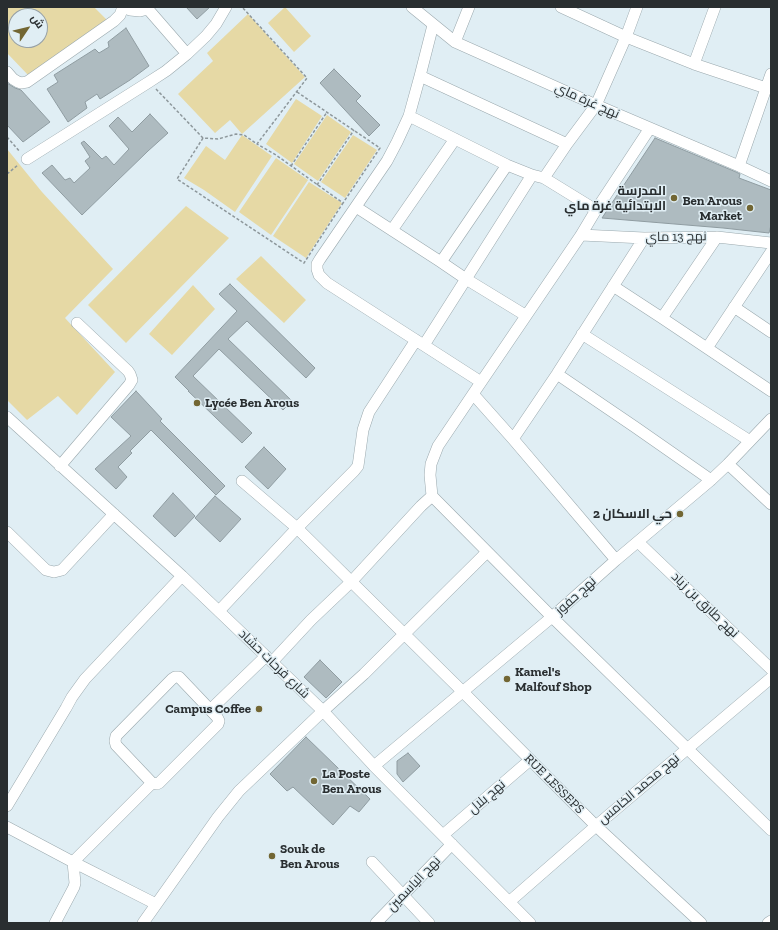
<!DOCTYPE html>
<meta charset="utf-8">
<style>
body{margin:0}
#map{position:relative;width:778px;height:930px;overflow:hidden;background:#e0eef4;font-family:"Zilla Slab",Cairo,serif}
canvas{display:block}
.frame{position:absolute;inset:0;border:8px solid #292e30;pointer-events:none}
.north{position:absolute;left:8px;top:8px;width:40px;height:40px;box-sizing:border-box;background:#e0eef4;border:1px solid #97a1a6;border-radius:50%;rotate:55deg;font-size:11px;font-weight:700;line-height:16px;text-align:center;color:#292e30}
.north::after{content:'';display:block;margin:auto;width:14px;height:18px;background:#726633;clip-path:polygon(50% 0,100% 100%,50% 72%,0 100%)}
</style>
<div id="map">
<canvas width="778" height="930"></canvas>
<div class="frame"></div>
<div class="north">ش</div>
</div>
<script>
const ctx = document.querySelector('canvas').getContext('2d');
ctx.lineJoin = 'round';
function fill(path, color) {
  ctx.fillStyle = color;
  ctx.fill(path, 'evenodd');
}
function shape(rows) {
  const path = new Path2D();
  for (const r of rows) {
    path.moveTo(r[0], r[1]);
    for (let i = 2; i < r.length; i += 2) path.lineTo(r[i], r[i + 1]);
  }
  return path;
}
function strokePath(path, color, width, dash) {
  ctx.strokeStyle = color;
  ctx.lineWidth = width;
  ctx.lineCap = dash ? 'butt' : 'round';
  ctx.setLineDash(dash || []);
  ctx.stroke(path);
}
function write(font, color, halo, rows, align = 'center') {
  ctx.font = font + ' "Zilla Slab",Cairo,serif';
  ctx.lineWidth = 3;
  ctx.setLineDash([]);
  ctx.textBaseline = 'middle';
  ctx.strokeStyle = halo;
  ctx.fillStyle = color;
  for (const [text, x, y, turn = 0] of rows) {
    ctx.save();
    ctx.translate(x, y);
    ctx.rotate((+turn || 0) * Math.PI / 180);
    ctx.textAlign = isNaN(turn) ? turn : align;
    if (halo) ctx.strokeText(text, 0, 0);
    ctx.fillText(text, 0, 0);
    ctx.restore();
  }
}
const green = shape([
 [7,7,94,7,107,20,28,75,7,53],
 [16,16,40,16,40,40,16,40],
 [285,7,311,36,294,52,268,23],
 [248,14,305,77,242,134,230,120,215,133,178,94,213,61,207,53],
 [296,99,322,116,292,163,266,144],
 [327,115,351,132,318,181,294,164],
 [242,135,272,156,235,212,204,190,184,178,206,146,225,160],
 [353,135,377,150,345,198,321,182],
 [7,149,42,192,113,269,65,318,115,372,77,415,58,396,27,420,7,400],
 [276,158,308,180,271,235,239,212],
 [309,182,342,203,306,258,273,236],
 [186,206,229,238,126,343,88,305],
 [261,256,306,300,284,323,236,279],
 [193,285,215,309,172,355,149,334]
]);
const building = shape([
 [186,7,210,7,197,19,186,7],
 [126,28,149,66,130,80,100,99,97,94,85,102,87,108,68,122,47,89,58,82,54,75,95,49,99,53,109,47,108,42,126,28],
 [334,69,361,96,356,101,380,125,369,136,320,83,334,69],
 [7,83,15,88,21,90,50,122,23,142,7,125,7,83],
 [150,114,168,133,148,151,82,215,42,173,52,165,65,180,70,178,74,183,90,168,85,161,90,157,81,143,84,141,102,159,106,156,114,165,129,149,109,126,118,117,132,132,150,114],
 [655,138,736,172,740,174,739,178,771,190,771,225,769,233,723,228,602,218,655,138],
 [230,284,315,368,306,378,247,321,228,339,292,401,283,410,219,349,193,376,252,433,242,443,188,391,189,391,175,377,237,311,219,294,230,284],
 [136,391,162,419,160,421,225,486,216,495,151,430,130,451,132,453,118,467,127,477,116,489,95,469,131,436,111,417,136,391],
 [264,447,286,469,268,489,245,467,264,447],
 [173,493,195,516,175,537,153,516,173,493],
 [215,496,241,519,220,542,195,518,215,496],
 [320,660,342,682,326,698,304,677,320,660],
 [306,737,370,799,359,812,350,806,333,825,293,787,287,791,270,774,306,737],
 [408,753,420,766,403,782,397,774,397,761,408,753]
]);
const path = shape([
 [156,89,203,138,218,139,236,134,244,135,257,144,307,78,242,7],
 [297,92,380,148,343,203],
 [7,137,20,152],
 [203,138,177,179,304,263,343,203,276,155,257,144],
 [291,166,327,112],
 [7,174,18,165],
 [317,185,354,130]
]);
const minor = shape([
 [123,7,130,10,140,11,144,10,148,7],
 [412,7,455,42,596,105,739,166,771,181],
 [561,7,626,37,694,64,766,88],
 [147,8,187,54],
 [433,25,420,76,409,116,397,142,387,161,320,259,317,264,317,269,319,275,327,283,481,382],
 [455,42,469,7],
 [694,64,715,7],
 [7,72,13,79,18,82,21,83,27,82,114,21,120,15,123,7],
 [420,76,567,144],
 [409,116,507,165,532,175,544,178,596,210],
 [27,159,149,82,166,71,187,54,206,36,216,24,226,7],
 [739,166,771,74],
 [544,178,567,144,596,105,626,37,637,7],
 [356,207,441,262,466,279,525,315],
 [392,230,455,139],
 [581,235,644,238,717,237,771,243],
 [441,262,507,165],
 [613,286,662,318,771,391],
 [734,307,771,332],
 [662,318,717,237],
 [582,334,750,441],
 [424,345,532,175],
 [707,348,771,252],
 [557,374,635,427,711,480],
 [473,394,513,439,616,560],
 [7,417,182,576,272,662,323,711,374,766,530,923],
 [513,439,557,374,644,238],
 [728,464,771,504],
 [60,466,129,385,132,380,130,374,128,371,77,323],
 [242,481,297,528,463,692,596,826,701,923],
 [432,496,552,617,771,830],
 [7,532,46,570,54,572,62,570,114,514],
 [638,542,771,669],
 [219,611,297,528,354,471,358,466,359,459,363,430,369,412,416,340],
 [272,662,311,620,351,582,421,506,432,496,430,475,431,464,438,446,473,394,581,235,596,210,650,128],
 [210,710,266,656],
 [374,766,552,617,616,560,711,480,728,464,771,419],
 [7,806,66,708,72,697,85,679,182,576],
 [7,827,73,862,156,904],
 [443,835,530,760],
 [372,862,429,923],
 [509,902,596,826,771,678],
 [55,923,74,887,75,883,73,862,152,783,157,784,159,783,218,724,219,721,217,717,179,677,175,677,172,679,116,736,115,741,116,745,152,783],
 [143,923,218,817,239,791,323,711,364,674,487,552],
 [376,923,452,844],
 [768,923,771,921]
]);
const markers = [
 [674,198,4,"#726633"],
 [750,208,4,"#726633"],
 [197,403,4,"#726633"],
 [680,514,4,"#726633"],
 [507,679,4,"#726633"],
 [259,709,4,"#726633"],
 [314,781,4,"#726633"],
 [272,856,4,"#726633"]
];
const streetNames = [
 ["نهج غرة ماي",587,101,24],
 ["نهج 13 ماي",676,237,-1],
 ["نهج حفوز",576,596,-42],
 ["نهج طارق بن زياد",705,605,44],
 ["شارع فرحات حشاد",274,664,44],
 ["RUE LESSEPS",554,784,45],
 ["نهج محمد الخامس",639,789,-40],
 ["نهج بلال",487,797,-41],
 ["نهج الياسمين",414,884,-46]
];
const poiNames = [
 ["المدرسة",666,191],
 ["الابتدائية غرة ماي",666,206],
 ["Ben Arous",742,201],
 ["Market",742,216],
 ["Lycée Ben Arous",205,403,"left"],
 ["حي الاسكان 2",672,514],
 ["Kamel's",515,672,"left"],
 ["Malfouf Shop",515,687,"left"],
 ["Campus Coffee",251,709],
 ["La Poste",322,774,"left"],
 ["Ben Arous",322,789,"left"],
 ["Souk de",280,849,"left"],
 ["Ben Arous",280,864,"left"]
];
fill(green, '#e6d9a5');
fill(building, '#aebbc0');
strokePath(building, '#8f9ca1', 1);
strokePath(minor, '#9aa8ad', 12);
strokePath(path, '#8d979b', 1.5, [3, 2]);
strokePath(minor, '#fff', 11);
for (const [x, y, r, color] of markers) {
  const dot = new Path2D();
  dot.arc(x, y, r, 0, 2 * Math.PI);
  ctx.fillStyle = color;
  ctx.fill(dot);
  strokePath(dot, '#e0eef4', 1.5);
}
write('13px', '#292e30', '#e0eef4', streetNames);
write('bold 13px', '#292e30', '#e0eef4', poiNames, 'right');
</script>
